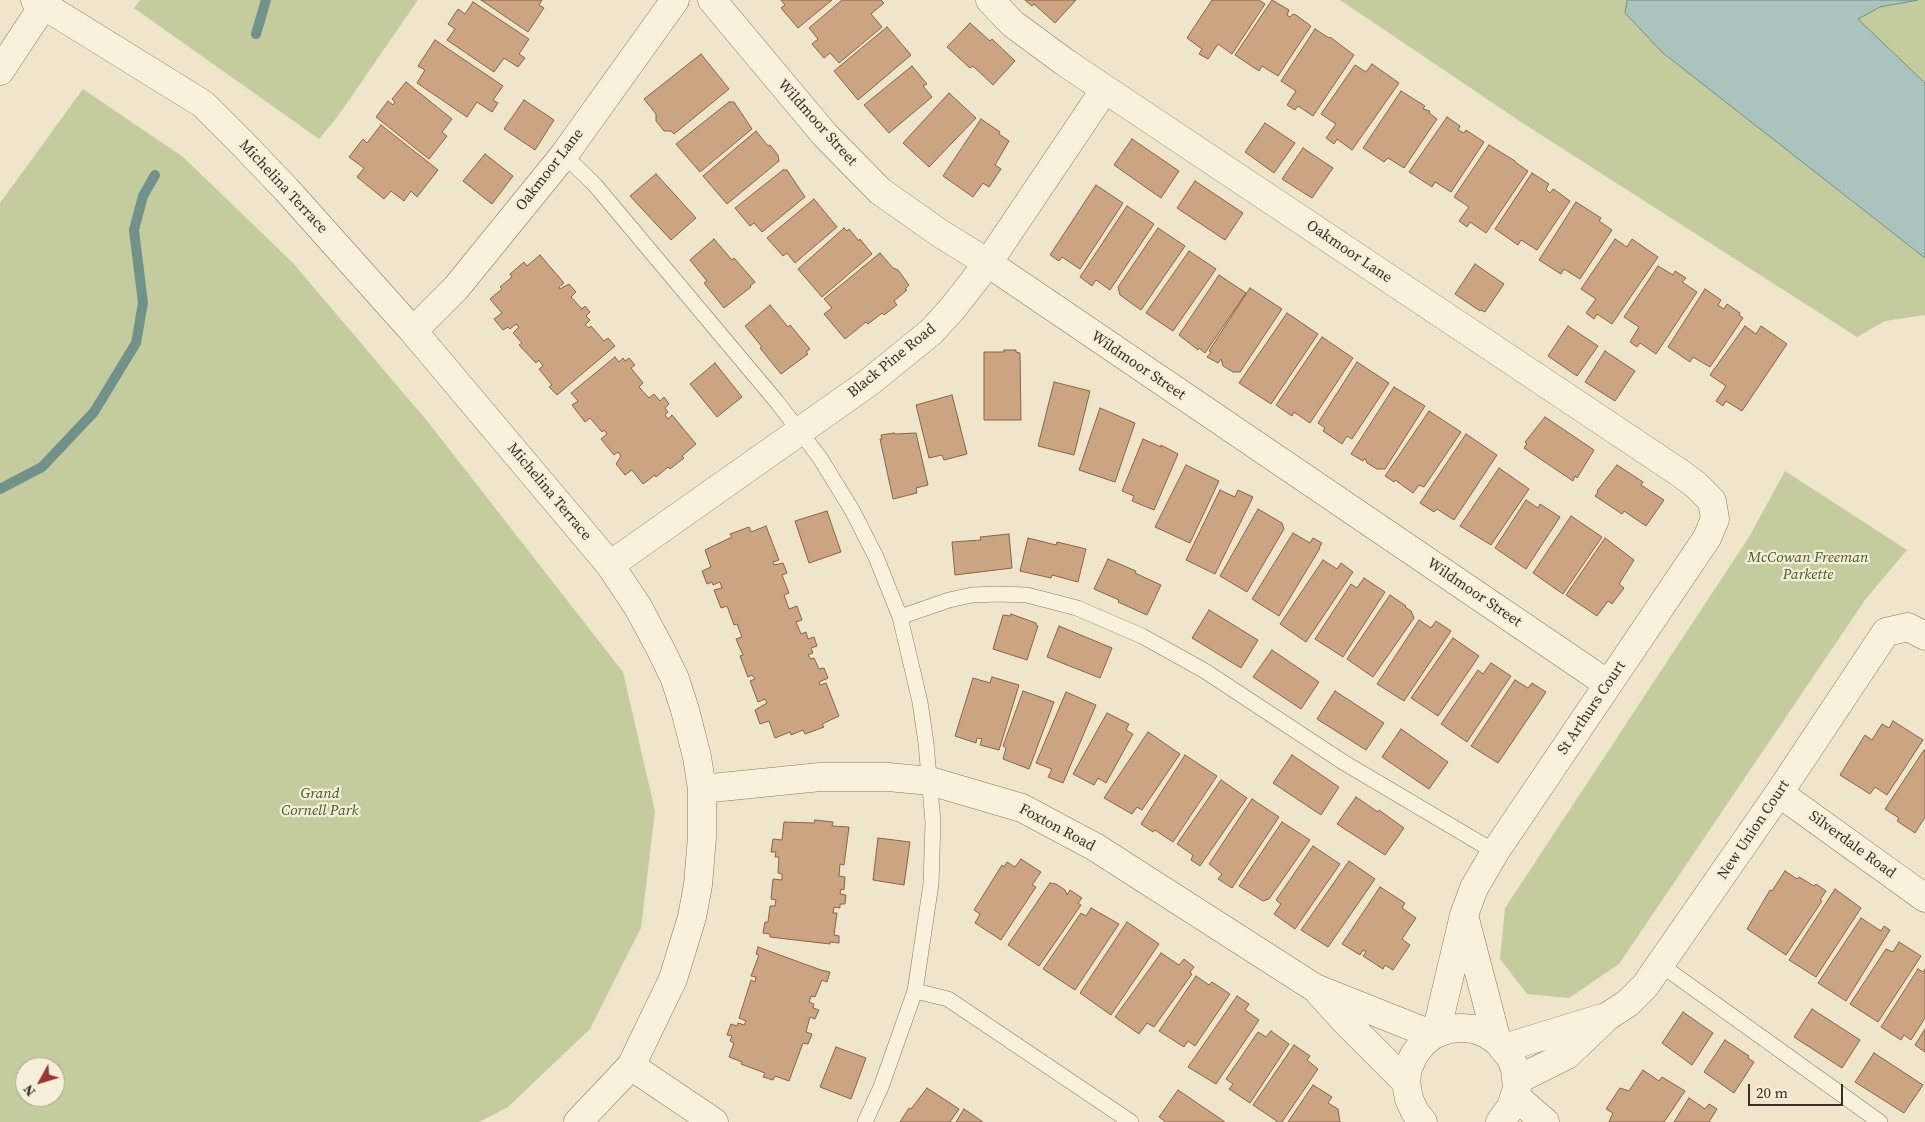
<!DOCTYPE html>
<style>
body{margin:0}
#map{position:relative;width:1925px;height:1122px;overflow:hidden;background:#eee5ca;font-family:"Source Serif 4",serif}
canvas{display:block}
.north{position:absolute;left:15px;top:1057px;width:50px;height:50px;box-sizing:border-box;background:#f5efd9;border:1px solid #aba38f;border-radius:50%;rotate:231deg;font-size:14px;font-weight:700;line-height:20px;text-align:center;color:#3b3021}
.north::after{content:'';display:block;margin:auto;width:18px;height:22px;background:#983630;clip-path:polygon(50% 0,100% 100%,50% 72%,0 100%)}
.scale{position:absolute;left:1748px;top:1084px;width:95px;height:22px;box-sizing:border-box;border:2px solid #3b3021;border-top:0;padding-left:6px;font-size:15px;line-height:18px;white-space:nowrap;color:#3b3021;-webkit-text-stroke:4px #f5efd9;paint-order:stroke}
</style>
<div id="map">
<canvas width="1925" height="1122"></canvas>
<div class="north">N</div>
<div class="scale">20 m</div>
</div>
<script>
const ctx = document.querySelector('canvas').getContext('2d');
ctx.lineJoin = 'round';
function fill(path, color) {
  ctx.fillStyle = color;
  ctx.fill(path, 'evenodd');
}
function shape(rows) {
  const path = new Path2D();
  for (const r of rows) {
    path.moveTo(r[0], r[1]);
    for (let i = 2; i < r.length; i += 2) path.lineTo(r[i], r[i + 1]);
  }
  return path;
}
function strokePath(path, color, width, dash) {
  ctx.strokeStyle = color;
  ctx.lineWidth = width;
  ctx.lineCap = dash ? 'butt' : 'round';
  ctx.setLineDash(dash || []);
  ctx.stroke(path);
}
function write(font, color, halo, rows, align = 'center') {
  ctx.font = font + ' "Source Serif 4",serif';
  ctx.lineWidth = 4.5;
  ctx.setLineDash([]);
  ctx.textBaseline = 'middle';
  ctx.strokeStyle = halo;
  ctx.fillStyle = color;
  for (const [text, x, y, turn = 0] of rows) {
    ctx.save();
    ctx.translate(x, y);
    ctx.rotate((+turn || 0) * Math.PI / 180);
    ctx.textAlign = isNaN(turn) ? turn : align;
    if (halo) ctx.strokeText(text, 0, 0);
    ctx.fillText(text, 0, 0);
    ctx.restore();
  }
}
const green = shape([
 [140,0,418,0,338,116,319,139,134,8],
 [1340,0,1925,0,1925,315,1885,321,1857,337,1524,124],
 [83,89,183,157,293,263,428,422,623,672,655,811,641,928,590,1029,508,1107,479,1122,0,1122,0,203],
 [25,1067,55,1067,55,1097,25,1097],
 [1785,471,1907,550,1865,600,1619,964,1569,998,1527,994,1500,959,1505,908,1749,537]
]);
const water = shape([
 [1627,0,1918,0,1880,7,1858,19,1925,83,1925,258,1663,53,1625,13,1627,0]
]);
const stream = shape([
 [256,34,266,0],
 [0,489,42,467,94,412,136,343,143,303,134,230,143,196,155,175]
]);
const building = shape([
 [481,0,542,0,539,5,544,8,528,32,481,0],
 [781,0,832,0,798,28,781,8,785,5,781,0],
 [842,0,881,0,884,3,871,14,882,27,839,63,830,53,824,58,812,44,818,39,809,28,842,0],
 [1025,0,1076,0,1055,23,1034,4,1032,6,1025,0],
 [1212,0,1259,0,1265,4,1232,54,1218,44,1208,59,1199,54,1202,49,1187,38,1212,0],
 [1272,0,1289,10,1287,15,1290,17,1293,14,1296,15,1311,26,1278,76,1262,66,1259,71,1235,55,1272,0],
 [473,2,529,39,519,54,525,58,518,67,504,58,494,72,447,40,455,29,448,24,458,9,465,14,473,2],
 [970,23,990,41,992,39,1015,61,993,85,973,66,970,68,947,47,970,23],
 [887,27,911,55,858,100,834,71,887,27],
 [1315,29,1329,38,1330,37,1354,55,1313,116,1298,106,1295,110,1287,105,1296,91,1281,81,1315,29],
 [435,40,503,86,493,100,498,103,492,112,477,102,467,117,417,83,425,70,418,66,435,40],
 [701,54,729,89,674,134,671,131,664,131,656,121,656,114,644,99,701,54],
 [1372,64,1399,83,1352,150,1337,139,1334,144,1326,138,1336,124,1321,114,1355,65,1366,72,1372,64],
 [912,66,927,84,923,86,932,97,889,133,864,105,912,66],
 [406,82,452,119,442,132,447,136,429,159,376,117,388,101,393,105,395,102,392,99,406,82],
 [1401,91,1425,106,1423,109,1430,111,1429,113,1437,119,1404,168,1388,158,1384,162,1363,148,1401,91],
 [949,93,976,118,929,167,903,143,949,93],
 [524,100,554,120,535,150,504,129,524,100],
 [729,102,734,102,752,129,700,172,676,144,729,102],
 [1447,117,1460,126,1458,130,1464,133,1466,130,1484,142,1451,192,1435,182,1432,187,1409,172,1447,117],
 [981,119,1000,132,999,134,1009,141,995,165,1001,169,989,187,983,183,973,197,943,176,981,119],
 [1265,123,1295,143,1274,173,1245,152,1265,123],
 [381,125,438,170,417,197,411,191,404,201,391,191,384,199,357,177,364,168,349,157,363,139,367,143,381,125],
 [756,131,768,146,770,145,778,155,779,161,727,204,703,176,756,131],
 [1132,139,1179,171,1161,198,1114,165,1132,139],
 [1489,145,1515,161,1515,162,1528,171,1486,233,1470,222,1467,227,1459,221,1469,207,1454,197,1489,145],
 [1303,148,1333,168,1312,198,1282,179,1303,148],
 [485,154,513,176,492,204,463,181,485,154],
 [783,170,787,170,805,197,762,232,754,223,750,226,735,208,783,170],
 [1532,173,1549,184,1546,189,1550,193,1553,189,1555,190,1570,201,1537,250,1521,240,1518,245,1495,229,1532,173],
 [656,174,696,218,671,240,630,196,656,174],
 [1195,181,1243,213,1225,240,1177,208,1195,181],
 [1096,185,1123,203,1080,269,1062,257,1059,261,1050,255,1096,185],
 [814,199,837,227,795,263,787,253,783,256,767,238,814,199],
 [1576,202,1601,218,1599,221,1612,230,1580,279,1564,269,1561,274,1539,260,1576,202],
 [1127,206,1154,224,1110,290,1096,280,1092,286,1080,277,1127,206],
 [844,228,847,231,849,229,859,241,860,239,872,254,822,297,798,269,844,228],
 [1158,228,1185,246,1141,310,1120,295,1118,287,1158,228],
 [714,239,732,260,734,258,755,282,750,286,751,287,724,308,704,283,707,281,690,260,714,239],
 [1615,239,1627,247,1632,239,1658,257,1612,324,1597,314,1594,319,1586,313,1596,299,1581,289,1615,239],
 [1189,251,1216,269,1173,331,1146,313,1189,251],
 [880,253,893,268,898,270,909,285,905,289,907,290,894,301,897,305,884,315,882,313,868,324,866,322,845,339,824,314,832,308,824,299,880,253],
 [540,255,564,283,559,287,560,289,569,284,576,292,571,297,582,309,585,306,590,312,586,316,590,320,585,325,589,328,591,326,604,341,608,338,615,346,557,395,549,387,552,385,539,369,543,366,539,360,536,363,519,345,522,343,513,333,519,327,516,324,510,329,508,327,503,330,494,319,502,313,490,299,502,289,500,287,512,277,510,274,524,262,527,266,540,255],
 [1475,264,1504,284,1485,312,1481,310,1480,311,1455,294,1475,264],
 [1658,266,1673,275,1675,271,1686,278,1682,282,1697,292,1656,354,1640,343,1637,347,1630,342,1639,327,1624,317,1658,266],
 [1219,275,1246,293,1205,353,1199,348,1198,350,1179,335,1219,275],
 [1250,288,1282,309,1240,372,1233,372,1223,366,1221,359,1218,363,1207,357,1211,352,1209,351,1250,288],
 [1705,289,1721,300,1718,305,1724,309,1727,304,1740,313,1739,315,1743,318,1710,367,1693,357,1690,362,1668,347,1705,289],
 [770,305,788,327,790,325,810,349,806,352,808,354,781,374,760,348,762,347,745,326,770,305],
 [1287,313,1318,334,1271,404,1239,383,1287,313],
 [1568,326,1598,346,1577,376,1548,356,1568,326],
 [1745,326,1756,334,1761,326,1787,344,1742,411,1726,401,1723,406,1716,401,1726,386,1710,375,1745,326],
 [1322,337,1353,358,1310,423,1294,412,1292,416,1276,405,1322,337],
 [1004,350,1016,350,1016,352,1020,353,1021,420,984,420,984,352,1004,352,1004,350],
 [1605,351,1635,371,1615,401,1585,382,1605,351],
 [615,357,619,362,623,358,625,361,629,358,635,365,631,368,643,383,639,387,649,398,654,394,660,401,664,397,669,404,665,408,668,412,665,415,668,419,672,415,696,444,682,456,684,458,670,469,668,467,656,477,655,475,643,484,632,470,625,475,616,464,621,456,618,452,614,455,601,439,607,434,604,430,602,432,590,418,585,422,572,405,578,401,571,393,615,357],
 [1357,362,1389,383,1352,439,1347,436,1342,444,1323,431,1325,428,1318,423,1357,362],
 [715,363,742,397,717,417,690,384,715,363],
 [1054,382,1090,391,1074,455,1038,446,1054,382],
 [1394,387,1425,406,1385,469,1377,469,1367,463,1365,458,1363,461,1351,454,1394,387],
 [952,395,967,454,944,460,942,455,929,458,916,405,952,395],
 [1100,408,1135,423,1115,482,1079,470,1100,408],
 [1429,411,1461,432,1424,487,1419,485,1413,493,1395,480,1394,482,1385,476,1429,411],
 [1545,417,1594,450,1577,478,1575,476,1573,481,1524,448,1527,444,1525,442,1545,417],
 [894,433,895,434,916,433,928,485,916,488,917,493,893,499,880,439,882,439,881,435,894,433],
 [1466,434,1497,455,1454,520,1437,509,1434,512,1420,503,1466,434],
 [1143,439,1161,447,1161,445,1178,454,1154,510,1132,501,1134,496,1122,491,1143,439],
 [1186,465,1219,481,1190,543,1155,527,1186,465],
 [1617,465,1643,482,1641,485,1664,500,1646,526,1624,511,1622,514,1595,496,1598,492,1597,491,1617,465],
 [1499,468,1529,489,1491,545,1460,526,1499,468],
 [1220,490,1235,497,1238,490,1253,497,1215,574,1186,560,1220,490],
 [1526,500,1538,508,1540,504,1560,517,1526,569,1495,548,1526,500],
 [1258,509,1282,523,1284,529,1247,592,1220,576,1258,509],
 [827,511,841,552,809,563,795,521,827,511],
 [1571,516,1602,537,1563,594,1533,573,1571,516],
 [766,526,779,560,773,562,774,565,783,563,787,573,782,575,789,593,784,595,789,609,797,606,802,620,796,622,801,634,806,632,808,639,814,637,817,646,811,648,813,653,808,655,811,659,814,658,819,669,824,668,828,678,819,682,820,685,826,683,839,716,822,724,824,727,805,734,803,730,791,735,790,732,775,738,769,721,760,724,755,710,767,703,765,699,758,702,750,681,755,679,752,675,748,677,740,656,743,655,736,639,742,637,737,624,734,625,727,606,721,608,714,590,722,588,720,582,713,585,712,582,707,584,702,571,711,567,705,550,732,537,730,534,749,527,751,532,766,526],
 [1293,533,1310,543,1313,538,1322,543,1319,548,1320,548,1279,616,1252,599,1293,533],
 [1009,534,1012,568,955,575,952,542,981,540,980,537,1009,534],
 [1028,538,1056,545,1057,542,1086,549,1078,582,1052,575,1051,578,1020,571,1028,538],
 [1605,538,1634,560,1619,584,1624,588,1612,604,1608,601,1597,616,1566,595,1605,538],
 [1108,559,1136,571,1135,573,1161,585,1147,615,1118,602,1119,600,1094,589,1108,559],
 [1323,560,1337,569,1341,563,1353,572,1306,642,1280,624,1323,560],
 [1364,578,1385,592,1343,657,1315,639,1351,584,1357,588,1364,578],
 [1390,595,1406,606,1405,607,1411,611,1414,618,1373,677,1347,659,1390,595],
 [1209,610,1258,640,1241,668,1192,638,1209,610],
 [1011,614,1036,623,1036,625,1038,626,1027,660,993,649,1003,615,1011,616,1011,614],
 [1419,620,1431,628,1436,621,1451,631,1404,701,1377,684,1419,620],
 [1059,626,1112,648,1100,678,1047,657,1059,626],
 [1453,638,1479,656,1438,716,1411,698,1453,638],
 [1272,650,1319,682,1301,709,1253,677,1272,650],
 [1491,663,1511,676,1467,742,1441,724,1478,670,1483,674,1491,663],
 [992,677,1019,685,999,750,980,745,982,739,977,738,976,743,955,736,973,678,990,683,992,677],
 [1515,680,1528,688,1532,683,1546,692,1498,763,1471,746,1515,680],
 [1023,691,1054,702,1029,769,1003,759,1006,748,1003,746,1023,691],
 [1335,691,1384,723,1366,750,1317,719,1335,691],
 [1066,692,1096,705,1063,783,1048,777,1052,769,1036,763,1066,692],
 [1107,713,1129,724,1126,730,1133,734,1106,783,1098,778,1094,785,1073,774,1107,713],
 [1893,721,1923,740,1887,795,1875,787,1870,794,1840,775,1865,735,1872,740,1882,724,1889,728,1893,721],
 [1401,729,1448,762,1429,789,1382,757,1401,729],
 [1148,732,1180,754,1142,810,1137,807,1132,814,1104,798,1148,732],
 [1924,750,1925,751,1925,817,1915,833,1897,821,1899,818,1885,809,1924,750],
 [1185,755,1217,776,1173,842,1155,830,1153,832,1141,824,1185,755],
 [1292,755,1339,787,1321,815,1273,783,1292,755],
 [1221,780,1247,798,1200,866,1191,860,1193,855,1177,844,1221,780],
 [1356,797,1378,812,1379,810,1404,828,1385,855,1337,824,1356,797],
 [1252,799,1279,817,1232,888,1218,879,1222,874,1209,864,1252,799],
 [815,820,833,822,832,826,849,827,844,865,840,864,839,876,845,877,844,890,841,889,840,894,846,895,845,904,840,904,840,908,834,907,833,913,837,913,834,935,839,936,839,943,830,942,830,944,770,937,770,934,763,933,765,922,768,922,770,906,775,906,776,900,771,899,773,879,782,880,782,874,778,873,779,857,775,857,776,852,771,852,773,839,782,840,784,822,814,823,815,820],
 [1282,822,1310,840,1269,899,1263,901,1239,886,1282,822],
 [878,838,910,842,904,885,873,880,878,838],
 [1313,846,1340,864,1295,929,1274,914,1281,904,1276,900,1313,846],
 [1021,859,1041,872,1032,885,1036,887,1001,940,975,923,980,914,974,910,1002,865,1004,867,1007,862,1015,867,1021,859],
 [1349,861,1375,879,1328,947,1301,930,1349,861],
 [1785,871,1797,879,1799,877,1814,886,1816,884,1826,891,1820,900,1822,901,1786,955,1747,929,1770,890,1772,891,1785,871],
 [1050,883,1056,884,1065,890,1067,895,1070,890,1082,898,1078,903,1081,905,1039,966,1008,945,1050,883],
 [1380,887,1405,903,1402,908,1416,918,1402,939,1410,945,1393,970,1385,965,1383,969,1363,956,1366,952,1363,950,1360,955,1342,944,1380,887],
 [1835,889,1861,908,1816,977,1789,960,1835,889],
 [1091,908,1119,924,1075,990,1043,969,1081,913,1086,916,1091,908],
 [1861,918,1881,931,1884,926,1890,930,1846,1001,1818,983,1861,918],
 [1127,922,1159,944,1111,1015,1080,993,1127,922],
 [1899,942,1921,956,1878,1022,1850,1004,1886,949,1893,952,1899,942],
 [758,947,821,970,830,972,827,982,822,980,815,997,811,996,809,1002,814,1004,813,1008,819,1010,815,1019,810,1017,806,1032,812,1034,808,1044,803,1043,789,1081,775,1076,773,1080,763,1077,765,1073,741,1064,742,1062,729,1057,734,1043,730,1041,732,1036,727,1035,731,1024,737,1026,738,1023,744,1025,746,1021,739,1018,751,980,755,982,756,977,751,976,759,955,756,954,758,947],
 [1161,953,1179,965,1184,959,1194,967,1190,972,1192,974,1154,1027,1147,1023,1139,1034,1115,1017,1161,953],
 [1918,969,1923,972,1925,969,1925,1018,1911,1040,1904,1035,1901,1040,1881,1027,1918,969],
 [1196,976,1209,985,1212,982,1230,994,1195,1046,1188,1041,1184,1047,1159,1031,1196,976],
 [1237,996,1249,1004,1245,1010,1259,1020,1216,1084,1188,1067,1237,996],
 [1812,1009,1860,1040,1842,1068,1794,1037,1812,1009],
 [1683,1012,1713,1033,1692,1065,1662,1043,1683,1012],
 [1925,1029,1925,1052,1915,1045,1925,1029],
 [1271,1031,1289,1044,1250,1103,1229,1089,1233,1084,1226,1079,1258,1032,1266,1037,1271,1031],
 [1725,1040,1749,1056,1748,1058,1754,1062,1734,1093,1704,1072,1725,1040],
 [1294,1045,1310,1056,1307,1060,1318,1069,1282,1122,1278,1122,1253,1105,1294,1045],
 [836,1047,866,1058,851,1099,820,1087,836,1047],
 [1874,1053,1923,1085,1904,1113,1855,1082,1874,1053],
 [1643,1070,1659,1081,1662,1077,1685,1091,1664,1122,1609,1122,1613,1113,1606,1109,1620,1088,1629,1091,1643,1070],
 [1313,1085,1332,1097,1328,1103,1338,1109,1340,1122,1288,1122,1313,1085],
 [927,1088,959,1109,950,1122,900,1122,909,1108,911,1109,927,1088],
 [1178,1090,1225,1122,1166,1122,1159,1117,1178,1090],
 [1689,1098,1705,1109,1709,1104,1717,1109,1709,1122,1674,1122,1689,1098],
 [964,1109,983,1122,956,1122,964,1109]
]);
const service = shape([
 [564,155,595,185,777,402,820,458,852,510,876,557,900,617,920,702,926,743,933,822,931,884,915,991,881,1087,865,1122],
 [900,617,949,600,972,595,997,594,1027,595,1077,608,1142,636,1205,671,1343,762,1495,852],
 [1661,965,1880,1122],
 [915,991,948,999,1131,1122]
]);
const minor = shape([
 [35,0,203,104,243,144,286,189,413,331,610,565,638,607,661,650,675,679,685,710,697,757,702,789,702,837,698,885,692,917,673,979,631,1066,578,1122],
 [712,0,825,135,880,191,941,234,988,263,1608,684],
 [990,0,1013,24,1066,63,1680,473,1696,485,1712,501,1715,519,1707,538,1495,852,1474,888,1464,915,1436,1033],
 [0,71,47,0],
 [413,331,456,288,564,155,675,0],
 [610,565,868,383,931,332,952,309,988,263,1105,89],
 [702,789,820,777,888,777,930,781,1022,808,1095,847,1315,988,1433,1035],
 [1779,793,1925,898],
 [1465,919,1497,1041],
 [1318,991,1346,1022,1406,1082],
 [1504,1048,1602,1018],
 [631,1066,714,1122],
 [1517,1080,1567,1055,1608,1016,1628,1003,1645,986,1779,793,1886,632,1908,627,1925,636],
 [1515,1096,1545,1122],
 [1423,1122,1415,1112,1409,1099,1406,1082,1408,1068,1414,1055,1422,1044,1433,1035,1449,1029,1461,1028,1474,1029,1487,1034,1497,1041,1511,1058,1515,1069,1517,1088,1511,1107,1500,1122]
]);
const streetNames = [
 ["Wildmoor Street",817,123,48],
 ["Oakmoor Lane",550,170,-52],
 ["Michelina Terrace",283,187,47],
 ["Oakmoor Lane",1349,252,34],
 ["Black Pine Road",892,361,-39],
 ["Wildmoor Street",1138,366,34],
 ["Michelina Terrace",549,492,50],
 ["Wildmoor Street",1474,593,34],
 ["St Arthurs Court",1592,708,-56],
 ["Foxton Road",1057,828,28],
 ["New Union Court",1754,830,-56],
 ["Silverdale Road",1852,845,36]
];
const parkNames = [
 ["McCowan Freeman",1808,558],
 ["Parkette",1808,575],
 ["Grand",320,794],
 ["Cornell Park",320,811]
];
fill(green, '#c4cc9e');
fill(water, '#aac3bd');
strokePath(water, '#71918b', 1);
strokePath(stream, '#71918b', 10);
fill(building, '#cba481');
strokePath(building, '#896445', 1);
strokePath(service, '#8a795e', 16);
strokePath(minor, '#8a795e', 29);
strokePath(service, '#f8f2dd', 15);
strokePath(minor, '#f8f2dd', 28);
write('15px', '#3b3021', '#f5efd9', streetNames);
write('italic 15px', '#495729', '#f5efd9', parkNames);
</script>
